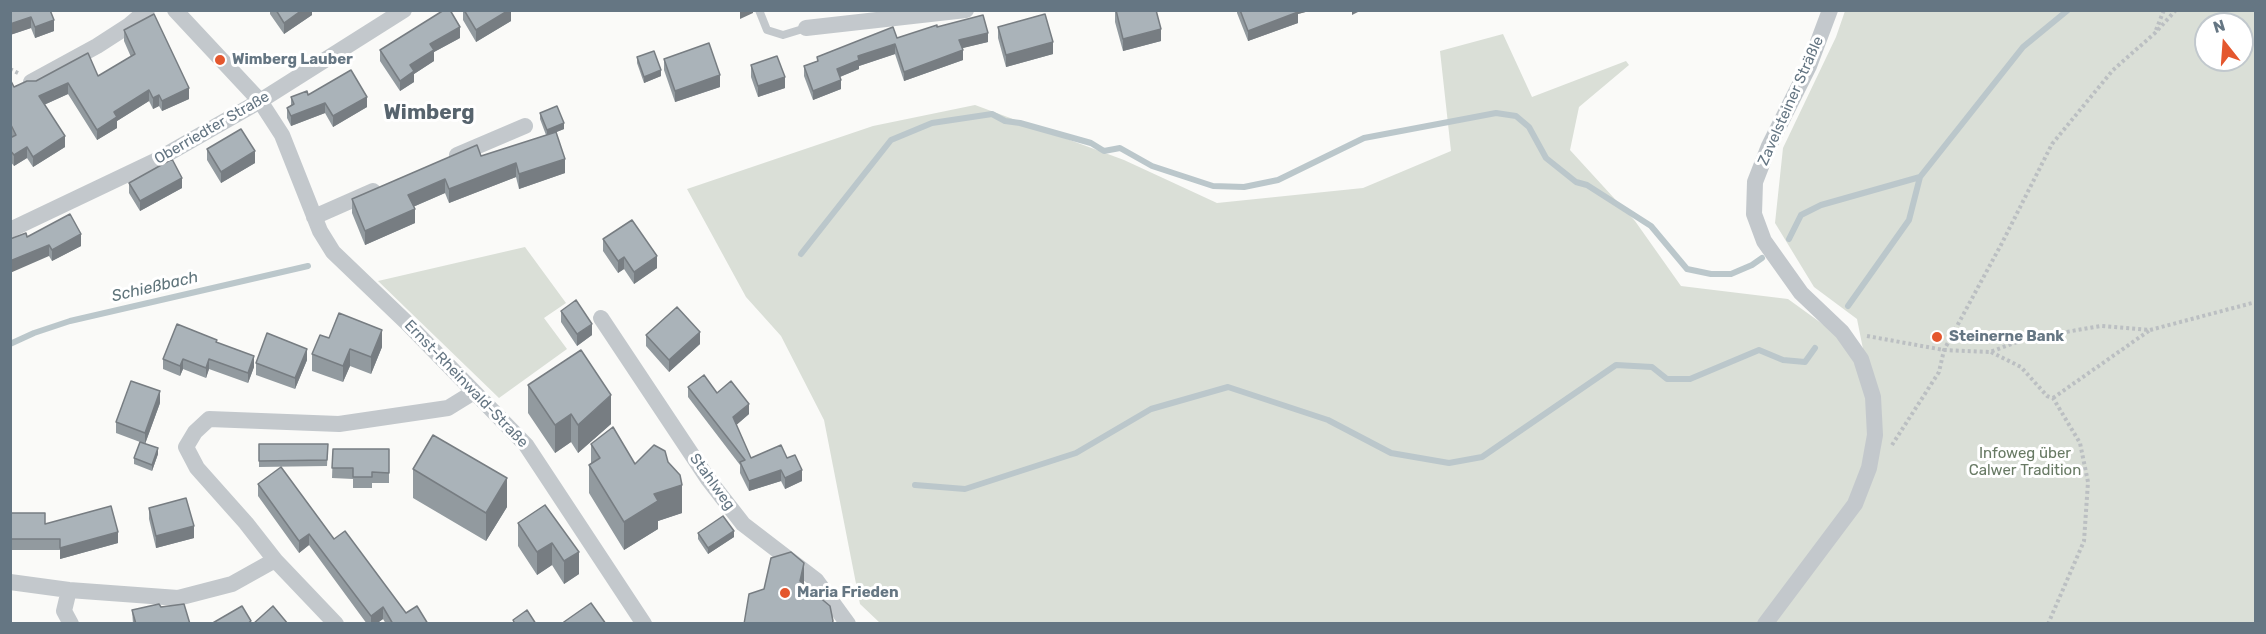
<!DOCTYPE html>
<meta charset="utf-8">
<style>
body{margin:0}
#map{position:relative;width:2266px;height:634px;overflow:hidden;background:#fafaf8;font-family:Rubik,sans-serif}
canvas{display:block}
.frame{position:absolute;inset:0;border:12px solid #657683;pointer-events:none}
.north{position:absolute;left:2194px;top:12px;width:60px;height:60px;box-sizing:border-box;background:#fff;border:2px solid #c1c8cd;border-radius:50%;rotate:343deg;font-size:16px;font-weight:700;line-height:24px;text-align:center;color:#657683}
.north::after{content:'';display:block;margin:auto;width:21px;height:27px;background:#e4572e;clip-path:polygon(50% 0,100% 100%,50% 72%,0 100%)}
</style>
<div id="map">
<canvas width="2266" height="634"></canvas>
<div class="frame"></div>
<div class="north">N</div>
</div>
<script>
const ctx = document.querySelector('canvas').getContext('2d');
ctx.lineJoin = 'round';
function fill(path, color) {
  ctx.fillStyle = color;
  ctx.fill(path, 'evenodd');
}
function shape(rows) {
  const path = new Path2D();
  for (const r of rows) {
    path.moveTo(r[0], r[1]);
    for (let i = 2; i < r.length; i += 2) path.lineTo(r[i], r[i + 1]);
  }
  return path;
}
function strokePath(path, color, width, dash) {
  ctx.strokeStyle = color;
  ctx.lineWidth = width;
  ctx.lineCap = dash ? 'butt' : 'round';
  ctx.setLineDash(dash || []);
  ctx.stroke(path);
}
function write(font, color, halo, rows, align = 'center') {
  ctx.font = font + ' Rubik,sans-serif';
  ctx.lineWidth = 6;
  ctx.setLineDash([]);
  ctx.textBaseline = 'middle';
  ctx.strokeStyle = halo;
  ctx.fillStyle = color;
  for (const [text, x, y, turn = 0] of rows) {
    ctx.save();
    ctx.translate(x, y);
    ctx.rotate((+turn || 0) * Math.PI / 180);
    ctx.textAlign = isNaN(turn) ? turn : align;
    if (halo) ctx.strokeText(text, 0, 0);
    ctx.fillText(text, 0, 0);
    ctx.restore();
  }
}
const green = shape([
 [1845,11,2255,11,2255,623,880,623,860,604,824,420,781,336,746,297,687,189,873,126,975,105,1124,160,1217,203,1363,188,1451,151,1440,51,1503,34,1532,97,1626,61,1629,65,1579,107,1570,150,1635,221,1681,286,1788,299,1864,354,1857,319,1814,287,1775,223,1783,148,1836,37],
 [2206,24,2242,24,2242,60,2206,60],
 [525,247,566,303,544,318,567,349,499,398,378,281]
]);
const stream = shape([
 [1789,239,1801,215,1821,205,1920,177],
 [801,254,891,140,932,123,992,114,1005,121,1020,123,1091,143,1104,151,1120,148,1152,166,1213,186,1244,187,1278,180,1364,138,1496,113,1516,116,1529,127,1546,158,1576,182,1587,185,1651,226,1687,269,1711,274,1731,274,1752,265,1762,258],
 [1848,306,1909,220,1920,177,2023,47,2068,10],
 [10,344,34,333,70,321,308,266],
 [915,485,965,489,1076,453,1151,409,1228,387,1328,420,1391,453,1449,463,1482,457,1616,365,1652,367,1667,379,1690,379,1759,350,1783,360,1805,362,1815,348]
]);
const path = shape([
 [2156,30,2164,10],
 [10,69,18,73],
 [1867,336,1944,350,1990,352,2025,339,2101,326,2150,330,2256,302],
 [1991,352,2021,367,2047,396,2053,398,2080,443,2088,482,2084,541,2048,624],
 [2053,398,2150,330],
 [1892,445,1939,372,1944,350,2002,243,2052,144,2113,70,2155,33,2176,10]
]);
const service = shape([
 [759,10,767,30,783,35,806,28]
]);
const minor = shape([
 [175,10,260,101,282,135,320,231,333,252,406,322,526,445,644,624],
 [806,28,966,10],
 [31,82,97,46,128,26,147,10],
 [457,155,525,126],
 [314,217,373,191],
 [10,230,155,161,260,101,404,10],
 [601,318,708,479,743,524,816,580,848,624],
 [275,560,336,624],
 [10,582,69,590,178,598,232,584,275,560,246,523,197,468,186,447,195,432,209,419,339,424,448,408,474,392],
 [69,590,64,611,71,624],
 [1765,624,1855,504,1869,468,1875,435,1873,397,1861,359,1842,332,1801,293,1764,241,1754,214,1755,182,1769,146,1809,66,1830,10]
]);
const wall = shape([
 [10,10,50,10,54,31,35,38,31,28,10,35],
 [270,10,312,10,312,15,284,34,270,14],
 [463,10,511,10,511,21,476,42,463,20],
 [1115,10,1161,41,1123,51,1115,22],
 [1237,10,1313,10,1298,14,1298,23,1248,41,1237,13],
 [937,27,988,42,962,48,963,60,904,81,895,54,859,66,859,69,840,77,841,89,813,100,804,76,804,66,817,61,817,57,897,38],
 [998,27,1053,54,1006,67,998,38],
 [124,30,189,99,162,111,159,106,153,109,149,101,117,121,117,128,97,140,68,94,44,105,65,147,33,167,27,158,14,166,10,161,10,138,12,137,10,134,10,79,14,87,98,76,131,57,124,41],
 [460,38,434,52,434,61,414,74,414,82,400,91,380,61,380,50],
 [637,57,661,76,644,83,637,63],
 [664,59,720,87,675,102,664,70],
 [751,65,785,88,758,97,751,77],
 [308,95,367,107,333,127,325,113,291,126,287,118,287,108,291,105,291,97],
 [540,113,564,129,556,132,565,173,519,189,516,177,449,203,445,193,413,207,415,223,365,245,352,213,352,199,546,135,540,119],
 [207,149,255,163,221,183,207,160],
 [129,183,182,188,140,211,129,193],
 [27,237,81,246,52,261,49,256],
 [603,239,657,268,634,284,624,269,618,273,603,251],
 [561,311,592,335,577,346,561,322],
 [646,335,700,344,669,372,646,346],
 [329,338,382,347,371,374,350,366,343,382,312,371,312,354],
 [217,343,254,367,248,383,209,369,206,378,183,369,180,376,163,369,163,359],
 [307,360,295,389,256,375,256,363],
 [528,385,611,424,578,453,571,442,555,453,528,413],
 [688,387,717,393,749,414,736,425,751,458,787,458,802,481,785,489,781,481,749,491,740,473,740,465,688,397],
 [160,403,145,444,158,454,152,471,134,464,134,458,140,442,116,433,116,422],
 [259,444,328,444,327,466,259,467],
 [591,444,635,464,682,513,658,521,658,529,624,550,589,493,589,465,591,464],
 [333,449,389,449,389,483,372,483,372,488,353,488,353,479,332,478],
 [413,469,507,507,486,541,413,498],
 [258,484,334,539,406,613,428,624,386,624,383,619,376,624,367,624,309,545,299,553,258,496],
 [545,505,579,574,564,584,552,565,537,575,518,546,518,523],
 [149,508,194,538,156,548,149,519],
 [10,513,45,524,118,543,60,559,60,550,10,550],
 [698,533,734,537,708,554,698,539],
 [161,607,190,624,133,624,132,610]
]);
const shadedWall = shape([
 [302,10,312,10,312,15,284,34,284,23],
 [509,10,511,10,511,21,476,42,476,30],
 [740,10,753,10,753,13,740,19],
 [1294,10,1313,10,1298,14,1298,23,1248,41,1248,31],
 [1352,10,1362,10,1352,15],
 [31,17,31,28,10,35,10,24],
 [54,20,54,31,35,38,35,27],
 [460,27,460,38,434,52,434,61,414,74,414,82,400,91,400,81,410,65,430,44],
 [1161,29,1161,41,1123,51,1123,39],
 [988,33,988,42,959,49,959,40],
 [1053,42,1053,54,1006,67,1006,55],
 [895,44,895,54,859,66,859,69,837,78,837,69,858,56],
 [963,50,963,60,904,81,904,72],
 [661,70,661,76,644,83,644,77],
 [720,75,720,87,675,102,675,91],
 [785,77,785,88,758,97,758,86],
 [841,80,841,89,813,100,813,91],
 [68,83,68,94,39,107,39,96],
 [189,88,189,99,162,111,162,101],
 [149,90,149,101,117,121,117,128,97,140,97,130,114,112],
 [159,95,159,106,153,109,153,98],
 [367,97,367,107,333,127,333,116],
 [325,103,325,113,291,126,291,116],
 [564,123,564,129,547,136,547,130],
 [65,136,65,147,33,167,33,157],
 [27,147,27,158,14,166,14,155],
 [255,151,255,163,221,183,221,172],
 [565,159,565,173,519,189,519,174],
 [516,163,516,177,449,203,449,189],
 [182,178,182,188,140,211,140,201],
 [445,179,445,193,408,209,408,195],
 [415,209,415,223,365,245,365,231],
 [81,234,81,246,52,261,52,250],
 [49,245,49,256,10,273,10,261],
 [657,256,657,268,634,284,634,272],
 [624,257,624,269,618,273,618,261],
 [592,324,592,335,577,346,577,334],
 [382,330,382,347,371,374,371,357],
 [700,332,700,344,669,372,669,360],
 [307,349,307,360,295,389,295,378],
 [350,349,350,366,343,382,343,366],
 [254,356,254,367,248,383,248,373],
 [183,359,183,369,180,376,180,366],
 [209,359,209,369,206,378,206,368],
 [160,391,160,403,145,444,145,433],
 [611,395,611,424,578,453,578,425],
 [749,404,749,414,733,428,733,417],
 [571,414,571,442,555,453,555,425],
 [158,448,158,454,152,471,152,465],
 [781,470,781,481,749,491,749,481],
 [802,470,802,481,785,489,785,478],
 [507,478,507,507,486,541,486,513],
 [682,485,682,513,658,521,658,529,624,550,624,522,654,494],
 [194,526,194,538,156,548,156,536],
 [734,531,734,537,708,554,708,548],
 [118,532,118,543,60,559,60,548],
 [309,534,309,545,299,553,299,541],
 [552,543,552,565,537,575,537,552],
 [579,552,579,574,564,584,564,561],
 [804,563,804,584,800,581],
 [383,607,383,619,376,624,371,624,371,616]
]);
const building = shape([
 [10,10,50,10,54,20,35,27,31,17,10,24,10,10],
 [276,10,302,10,284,23,276,10],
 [444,10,450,10,460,27,430,44,434,50,410,65,414,71,400,81,380,50,444,10],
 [464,10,509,10,476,30,464,10],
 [1116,10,1156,10,1161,29,1123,39,1116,10],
 [1240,10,1297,10,1298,12,1248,31,1240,10],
 [154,14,189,88,162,101,159,95,153,98,149,90,114,112,117,117,97,130,68,83,39,96,65,136,33,157,27,147,14,155,10,150,10,138,16,135,10,123,10,79,14,87,27,81,36,81,88,53,98,76,135,54,124,30,154,14],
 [1045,14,1053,42,1006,55,998,27,1045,14],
 [983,15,988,33,959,40,963,50,904,72,895,44,858,56,859,60,837,69,841,80,813,91,804,66,818,61,817,57,893,27,897,38,937,25,937,27,983,15],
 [709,43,720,75,675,91,664,59,709,43],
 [654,51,661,70,644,77,637,57,654,51],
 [777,56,785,77,758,86,751,65,777,56],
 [351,70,367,97,333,116,325,103,291,116,287,108,294,104,291,97,307,91,308,95,351,70],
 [557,106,564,123,547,130,540,113,557,106],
 [241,129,255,151,221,172,207,149,241,129],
 [556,132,565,159,519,174,516,163,449,189,445,179,408,195,415,209,365,231,352,199,477,145,481,156,556,132],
 [172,159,182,178,140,201,129,183,172,159],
 [70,214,81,234,52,250,49,245,10,261,10,239,26,233,27,237,70,214],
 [632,220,657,256,634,272,624,257,618,261,603,239,632,220],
 [576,300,592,324,577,334,561,311,576,300],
 [677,307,700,332,669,360,646,335,677,307],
 [339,313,382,330,371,357,350,349,343,366,312,354,320,335,329,338,339,313],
 [177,324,217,340,216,342,254,356,248,373,209,359,206,368,183,359,180,366,163,359,177,324],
 [267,333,307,349,295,378,256,363,267,333],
 [581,350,611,395,578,425,571,414,555,425,528,385,581,350],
 [704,375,717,393,731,381,749,404,733,417,751,458,781,445,787,458,795,455,802,470,785,478,781,470,749,481,740,462,745,460,688,387,704,375],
 [131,381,160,391,145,433,116,422,131,381],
 [613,427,635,464,654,445,665,451,668,462,680,475,682,485,654,494,658,501,624,522,589,465,600,458,591,444,613,427],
 [433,435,507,478,486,513,413,469,433,435],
 [140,442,158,448,152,465,134,458,140,442],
 [259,444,328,444,327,460,259,461,259,444],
 [333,449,389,449,389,473,372,472,372,477,353,477,353,468,332,468,333,449],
 [281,467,334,539,345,531,406,613,417,606,428,624,393,624,383,607,371,616,309,534,299,541,258,484,281,467],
 [186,498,194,526,156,536,149,508,186,498],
 [545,505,579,552,564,561,552,543,537,552,518,523,545,505],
 [111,506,118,532,60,548,60,539,10,539,10,513,45,513,45,524,111,506],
 [723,516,734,531,708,548,698,533,723,516],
 [791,552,804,563,800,581,830,606,833,621,832,624,744,624,749,594,764,589,771,558,791,552],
 [591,603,606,624,561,624,591,603],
 [159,604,161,607,184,604,190,624,136,624,132,610,159,604],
 [242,606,251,621,247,624,211,624,242,606],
 [273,606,288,624,253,624,273,606],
 [527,610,536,624,515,624,513,620,527,610]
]);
const markers = [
 [220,60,6,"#e4572e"],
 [1937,337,6,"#e4572e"],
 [785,593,6,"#e4572e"]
];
const poiNames = [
 ["Wimberg Lauber",232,60],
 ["Steinerne Bank",1949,337],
 ["Maria Frieden",797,593]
];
const streetNames = [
 ["Zavelsteiner Sträßle",1791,101,-66],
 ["Oberriedter Straße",212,128,-30],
 ["Ernst-Rheinwald-Straße",466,384,46],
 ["Stahlweg",712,482,54]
];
const parkNames = [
 ["Infoweg über",2025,454],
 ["Calwer Tradition",2025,471]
];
const waterNames = [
 ["Schießbach",155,287,-13]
];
const districtNames = [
 ["Wimberg",429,113]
];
fill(green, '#dadfd7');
strokePath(stream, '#bbc7cb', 6);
strokePath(path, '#bbbfc2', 4, [3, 3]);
strokePath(service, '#c3c8cc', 8);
strokePath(minor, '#c3c8cc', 16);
fill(wall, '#929a9f');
fill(shadedWall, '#777d82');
fill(building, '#aab3b9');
strokePath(building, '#777d82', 1.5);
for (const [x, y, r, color] of markers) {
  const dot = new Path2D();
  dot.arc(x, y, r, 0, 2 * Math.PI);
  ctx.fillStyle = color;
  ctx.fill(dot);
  strokePath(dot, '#fff', 2);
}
write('bold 15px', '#657683', '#fff', poiNames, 'left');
write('15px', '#657683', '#fff', streetNames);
write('15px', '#687a64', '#fff', parkNames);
write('italic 16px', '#60757c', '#fff', waterNames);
write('bold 21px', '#57646e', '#fff', districtNames);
</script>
